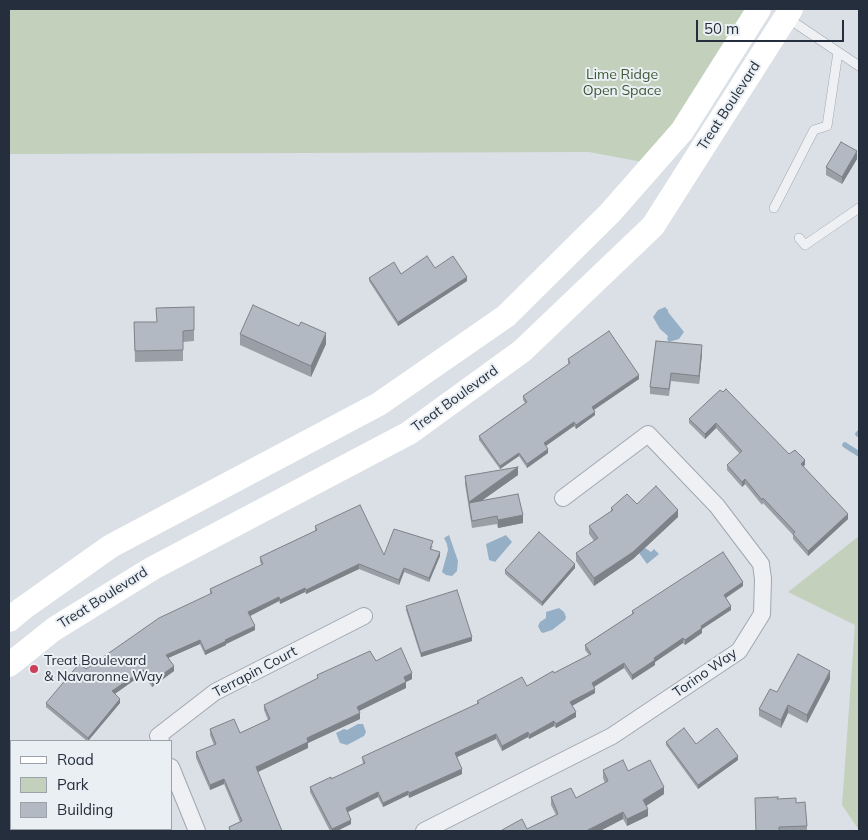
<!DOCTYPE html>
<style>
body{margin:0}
#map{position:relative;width:868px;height:840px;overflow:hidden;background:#dbe0e6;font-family:Mulish,sans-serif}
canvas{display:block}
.frame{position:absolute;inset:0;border:10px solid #252e3c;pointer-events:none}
.legend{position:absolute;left:10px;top:740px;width:162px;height:90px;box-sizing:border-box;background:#eaeff4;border:1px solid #9ba2aa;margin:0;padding:6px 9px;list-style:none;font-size:15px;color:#252e3c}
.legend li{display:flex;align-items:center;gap:10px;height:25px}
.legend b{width:25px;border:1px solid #9ba2aa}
.scale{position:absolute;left:696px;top:20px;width:148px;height:22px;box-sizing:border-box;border:2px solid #252e3c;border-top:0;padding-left:6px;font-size:15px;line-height:18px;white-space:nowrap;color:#252e3c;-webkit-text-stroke:4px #eaeff4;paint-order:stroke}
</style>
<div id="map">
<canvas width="868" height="840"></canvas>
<div class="frame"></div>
<ul class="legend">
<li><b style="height:6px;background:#fff"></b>Road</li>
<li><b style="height:14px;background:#c2d0bc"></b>Park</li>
<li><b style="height:14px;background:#b3b9c2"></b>Building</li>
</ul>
<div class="scale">50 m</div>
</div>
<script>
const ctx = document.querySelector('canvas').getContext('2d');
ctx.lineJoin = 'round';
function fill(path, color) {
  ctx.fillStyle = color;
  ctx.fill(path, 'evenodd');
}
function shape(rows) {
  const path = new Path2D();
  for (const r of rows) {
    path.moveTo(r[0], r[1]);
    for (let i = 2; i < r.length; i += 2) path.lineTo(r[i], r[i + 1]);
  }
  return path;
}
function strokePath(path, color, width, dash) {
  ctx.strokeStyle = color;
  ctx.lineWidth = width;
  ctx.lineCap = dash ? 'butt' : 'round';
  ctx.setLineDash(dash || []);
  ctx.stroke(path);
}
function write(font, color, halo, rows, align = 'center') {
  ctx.font = font + ' Mulish,sans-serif';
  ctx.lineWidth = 4;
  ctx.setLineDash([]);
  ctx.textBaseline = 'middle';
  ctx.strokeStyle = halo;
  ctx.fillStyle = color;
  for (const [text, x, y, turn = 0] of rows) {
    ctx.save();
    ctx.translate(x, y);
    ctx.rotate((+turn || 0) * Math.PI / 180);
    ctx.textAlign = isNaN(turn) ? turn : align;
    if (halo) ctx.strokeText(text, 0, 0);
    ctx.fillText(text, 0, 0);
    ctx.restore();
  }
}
const green = shape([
 [9,9,759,9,653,164,589,152,9,154],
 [859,536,859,830,842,805,855,625,788,592]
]);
const water = shape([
 [665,307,668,310,668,312,684,332,679,339,669,342,667,339,668,336,660,329,653,317,658,310],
 [449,535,458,561,457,571,452,576,446,575,442,572,448,550,447,544,444,538],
 [506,535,512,542,495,562,489,560,486,544],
 [637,540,645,548,651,552,654,549,659,554,647,564,634,546],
 [559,608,564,612,566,617,565,620,552,630,543,633,541,632,538,626,540,622,546,618,546,612],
 [358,724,363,724,366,732,364,736,347,745,340,743,336,733,344,729,347,730]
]);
const stream = shape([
 [858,434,859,433],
 [845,445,859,454]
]);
const service = shape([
 [786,17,859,66],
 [774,208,814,130,827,126,838,52],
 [799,238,805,245,859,208]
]);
const minor = shape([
 [161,741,158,736,215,692,364,616],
 [171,767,197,831],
 [9,772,11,775],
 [55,829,56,831],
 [424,831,612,736,739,651,762,614,763,579,761,564,717,506,648,434,563,498]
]);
const secondary = shape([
 [9,620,22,609,111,546,379,404,506,316,610,213,682,131,759,9],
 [9,665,54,629,153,568,409,433,522,351,653,226,791,9]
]);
const wall = shape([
 [857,159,842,184,826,175,826,167],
 [435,268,467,281,398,326,369,281,369,278,401,274],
 [194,307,194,341,183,342,183,361,135,362,134,322,156,322],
 [240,334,326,344,311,377,240,345],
 [702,353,699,384,671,381,669,396,650,394,650,387],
 [568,359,639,379,594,410,595,415,576,429,574,426,546,446,548,453,527,468,519,456,500,469,479,440,479,436,525,403,523,400,523,396,569,365,568,363],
 [720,390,789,454,805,465,803,466,848,519,808,556,793,539,793,535,763,503,762,505,745,484,742,487,727,470,727,465,740,454,716,428,705,439,689,423,689,419],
 [518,475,481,501,523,523,498,528,497,524,472,528,465,484,465,476],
 [637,504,678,517,633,559,594,586,576,561,576,553,594,541,589,534,589,526,611,511,611,508],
 [315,526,384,555,433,546,431,549,440,556,429,582,404,572,399,585,359,569,306,594,305,592,280,604,279,601,250,616,255,630,226,644,226,645,205,655,200,644,168,658,174,671,152,687,143,674,114,694,120,703,88,741,87,741,46,707,46,703,86,669,210,594,210,589,262,565,260,562,260,557,315,531],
 [575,568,542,606,505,574,505,570],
 [743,586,726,598,731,610,702,629,702,633,685,645,683,643,655,662,655,665,632,680,624,668,594,687,595,693,572,706,576,717,556,728,554,726,529,739,528,737,502,751,496,739,457,757,462,774,409,798,408,795,383,807,378,797,348,812,351,824,337,831,330,831,310,792,310,787,331,779,363,764,362,757,477,704,477,701,527,686,554,673,589,655,585,650,585,645,632,614,632,611],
 [406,606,472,641,421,657,406,610],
 [376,661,412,679,406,682,406,688,359,711,360,719,308,743,308,748,257,772,282,831,229,831,229,827,240,822,224,784,210,790,196,758,196,752,214,745,210,735,210,729,240,733,268,720,264,710,264,705,317,679,317,675],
 [830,679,807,723,788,713,781,728,759,716,759,709,777,692],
 [666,742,696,744,738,760,698,789,666,745],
 [603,770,628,771,664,794,646,806,648,816,627,826,623,819,600,831,502,831,502,830,527,829,556,815,551,805,551,797,576,798,605,783,603,778],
 [777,799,796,803,807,826,807,831,756,831]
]);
const shadedWall = shape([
 [857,151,857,159,842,184,842,177],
 [467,277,467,281,398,326,398,322],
 [326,333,326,344,311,377,311,366],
 [702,345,702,353,699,384,699,376],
 [639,375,639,379,592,411,592,407],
 [595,412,595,415,576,429,576,425],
 [574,422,574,426,544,447,544,443],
 [716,423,716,428,705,439,705,434],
 [548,449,548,453,527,468,527,464],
 [519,453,519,456,500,469,500,466],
 [805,460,805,465,801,468,801,464],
 [518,467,518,475,470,509,469,503,469,509,469,502],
 [745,479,745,484,742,487,742,482],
 [678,510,678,517,633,559,594,586,594,578],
 [848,514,848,519,808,556,808,551],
 [523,515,523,523,498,528,498,520],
 [440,552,440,556,429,582,429,578],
 [359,564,359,569,306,594,306,590],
 [575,564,575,568,542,606,542,602],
 [404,568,404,572,399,585,399,580],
 [743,582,743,586,724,599,724,595],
 [305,588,305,592,280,604,280,600],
 [279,597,279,601,248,617,248,612],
 [731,606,731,610,702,629,702,633,685,645,685,640,701,626],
 [255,626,255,630,226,644,226,645,205,655,205,651,225,640],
 [472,637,472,641,421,657,421,653],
 [683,638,683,643,655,662,655,665,632,680,632,675,654,658],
 [200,640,200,644,166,659,166,655],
 [624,663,624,668,592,688,592,683],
 [174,666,174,671,152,687,152,682],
 [143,670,143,674,112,696,112,691],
 [830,671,830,679,807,723,807,715],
 [412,673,412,679,404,683,404,677],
 [406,682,406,688,357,712,357,707],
 [595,689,595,693,570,707,570,702],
 [120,699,120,703,88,741,88,738],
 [788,705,788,713,781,728,781,720],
 [576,712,576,717,556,728,556,724],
 [360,713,360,719,308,743,308,748,256,773,256,767,307,738],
 [554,721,554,726,529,739,529,735],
 [528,732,528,737,502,751,502,746],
 [496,734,496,739,455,758,455,753],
 [738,756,738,760,698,789,698,785],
 [462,769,462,774,409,798,409,793],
 [224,779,224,784,210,790,210,785],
 [664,787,664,794,643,808,643,800],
 [408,791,408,795,383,807,383,803],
 [378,792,378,797,346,813,346,808],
 [648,809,648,816,627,826,627,819],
 [623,812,623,819,600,831,586,831],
 [351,820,351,824,337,831,332,831,332,829]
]);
const building = shape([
 [841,142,857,151,842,177,826,167,841,142],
 [427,256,435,268,453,256,467,277,398,322,369,278,394,262,401,274,427,256],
 [253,305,299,326,301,322,326,333,311,366,240,334,253,305],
 [194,307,194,330,183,331,183,350,135,351,134,322,157,322,156,308,194,307],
 [609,331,639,375,592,407,595,412,576,425,574,422,544,443,548,449,527,464,519,453,500,466,479,436,527,402,523,396,570,363,568,359,609,331],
 [656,341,702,345,699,376,671,373,669,389,650,387,656,341],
 [726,389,789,454,795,450,805,460,801,464,848,514,808,551,793,534,795,532,763,498,762,500,745,479,742,482,727,465,742,451,716,423,705,434,689,419,720,390,723,392,726,389],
 [518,467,469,502,465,476,518,467],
 [656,486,678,510,633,552,594,578,576,553,598,538,589,526,613,510,611,508,627,494,637,504,656,486],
 [518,494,523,515,498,520,497,516,472,521,469,503,518,494],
 [360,505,384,555,394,529,433,541,430,549,440,552,429,578,404,568,399,580,359,564,306,590,305,588,280,600,279,597,248,612,255,626,225,640,226,641,205,651,200,640,166,655,174,666,152,682,143,670,112,691,120,699,88,738,46,703,79,664,86,669,159,618,212,593,210,589,263,564,260,557,317,530,315,526,360,505],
 [539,532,575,564,542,602,505,570,539,532],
 [723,552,743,582,724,595,731,606,701,626,702,628,685,640,683,638,654,658,655,660,632,675,624,663,592,683,595,689,570,702,576,712,556,724,554,721,529,735,528,732,502,746,496,734,455,753,462,769,409,793,408,791,383,803,378,792,346,808,351,820,332,829,310,787,331,777,331,779,365,763,362,757,479,703,477,701,522,677,527,686,553,671,554,673,591,654,585,645,634,613,632,611,723,552],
 [457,590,472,637,421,653,406,606,457,590],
 [401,648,412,673,404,677,406,682,357,707,360,713,307,738,308,742,256,767,282,831,230,831,229,827,242,821,224,779,210,785,196,752,216,744,210,729,234,719,240,733,270,719,264,705,318,678,317,675,370,651,376,661,401,648],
 [798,654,830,671,807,715,788,705,781,720,759,709,770,689,777,692,798,654],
 [684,728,696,744,717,728,738,756,698,785,666,742,684,728],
 [623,760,628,771,650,760,664,787,643,800,648,809,627,819,623,812,586,831,502,831,502,830,522,819,527,829,558,814,551,797,571,788,576,798,608,781,603,770,623,760],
 [778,797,777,799,796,798,796,803,805,802,807,826,779,827,779,831,756,831,755,798,778,797],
 [103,829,153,829,154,831,104,831,103,829]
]);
const markers = [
 [34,669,5,"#cd3e58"]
];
const parkNames = [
 ["Lime Ridge",622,75],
 ["Open Space",622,91]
];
const streetNames = [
 ["Treat Boulevard",729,106,-57],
 ["Treat Boulevard",455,399,-36],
 ["Treat Boulevard",103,598,-32],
 ["Terrapin Court",255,672,-28],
 ["Torino Way",705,673,-35]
];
const poiNames = [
 ["Treat Boulevard",44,661],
 ["& Navaronne Way",44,677]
];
fill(green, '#c2d0bc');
fill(water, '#95afc7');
strokePath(stream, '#95afc7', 5.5);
strokePath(service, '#a1a7b0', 10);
strokePath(minor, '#a1a7b0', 18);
strokePath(service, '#eef0f4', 9);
strokePath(minor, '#eef0f4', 16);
strokePath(secondary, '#fff', 24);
fill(wall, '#9a9fa7');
fill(shadedWall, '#7d8288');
fill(building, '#b3b9c2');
strokePath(building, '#7d8288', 1);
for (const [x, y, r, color] of markers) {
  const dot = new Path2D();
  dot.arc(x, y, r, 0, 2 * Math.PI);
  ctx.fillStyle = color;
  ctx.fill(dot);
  strokePath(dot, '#eaeff4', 2);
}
write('14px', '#3b5733', '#eaeff4', parkNames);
write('14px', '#252e3c', '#eaeff4', streetNames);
write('14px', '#252e3c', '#eaeff4', poiNames, 'left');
</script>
